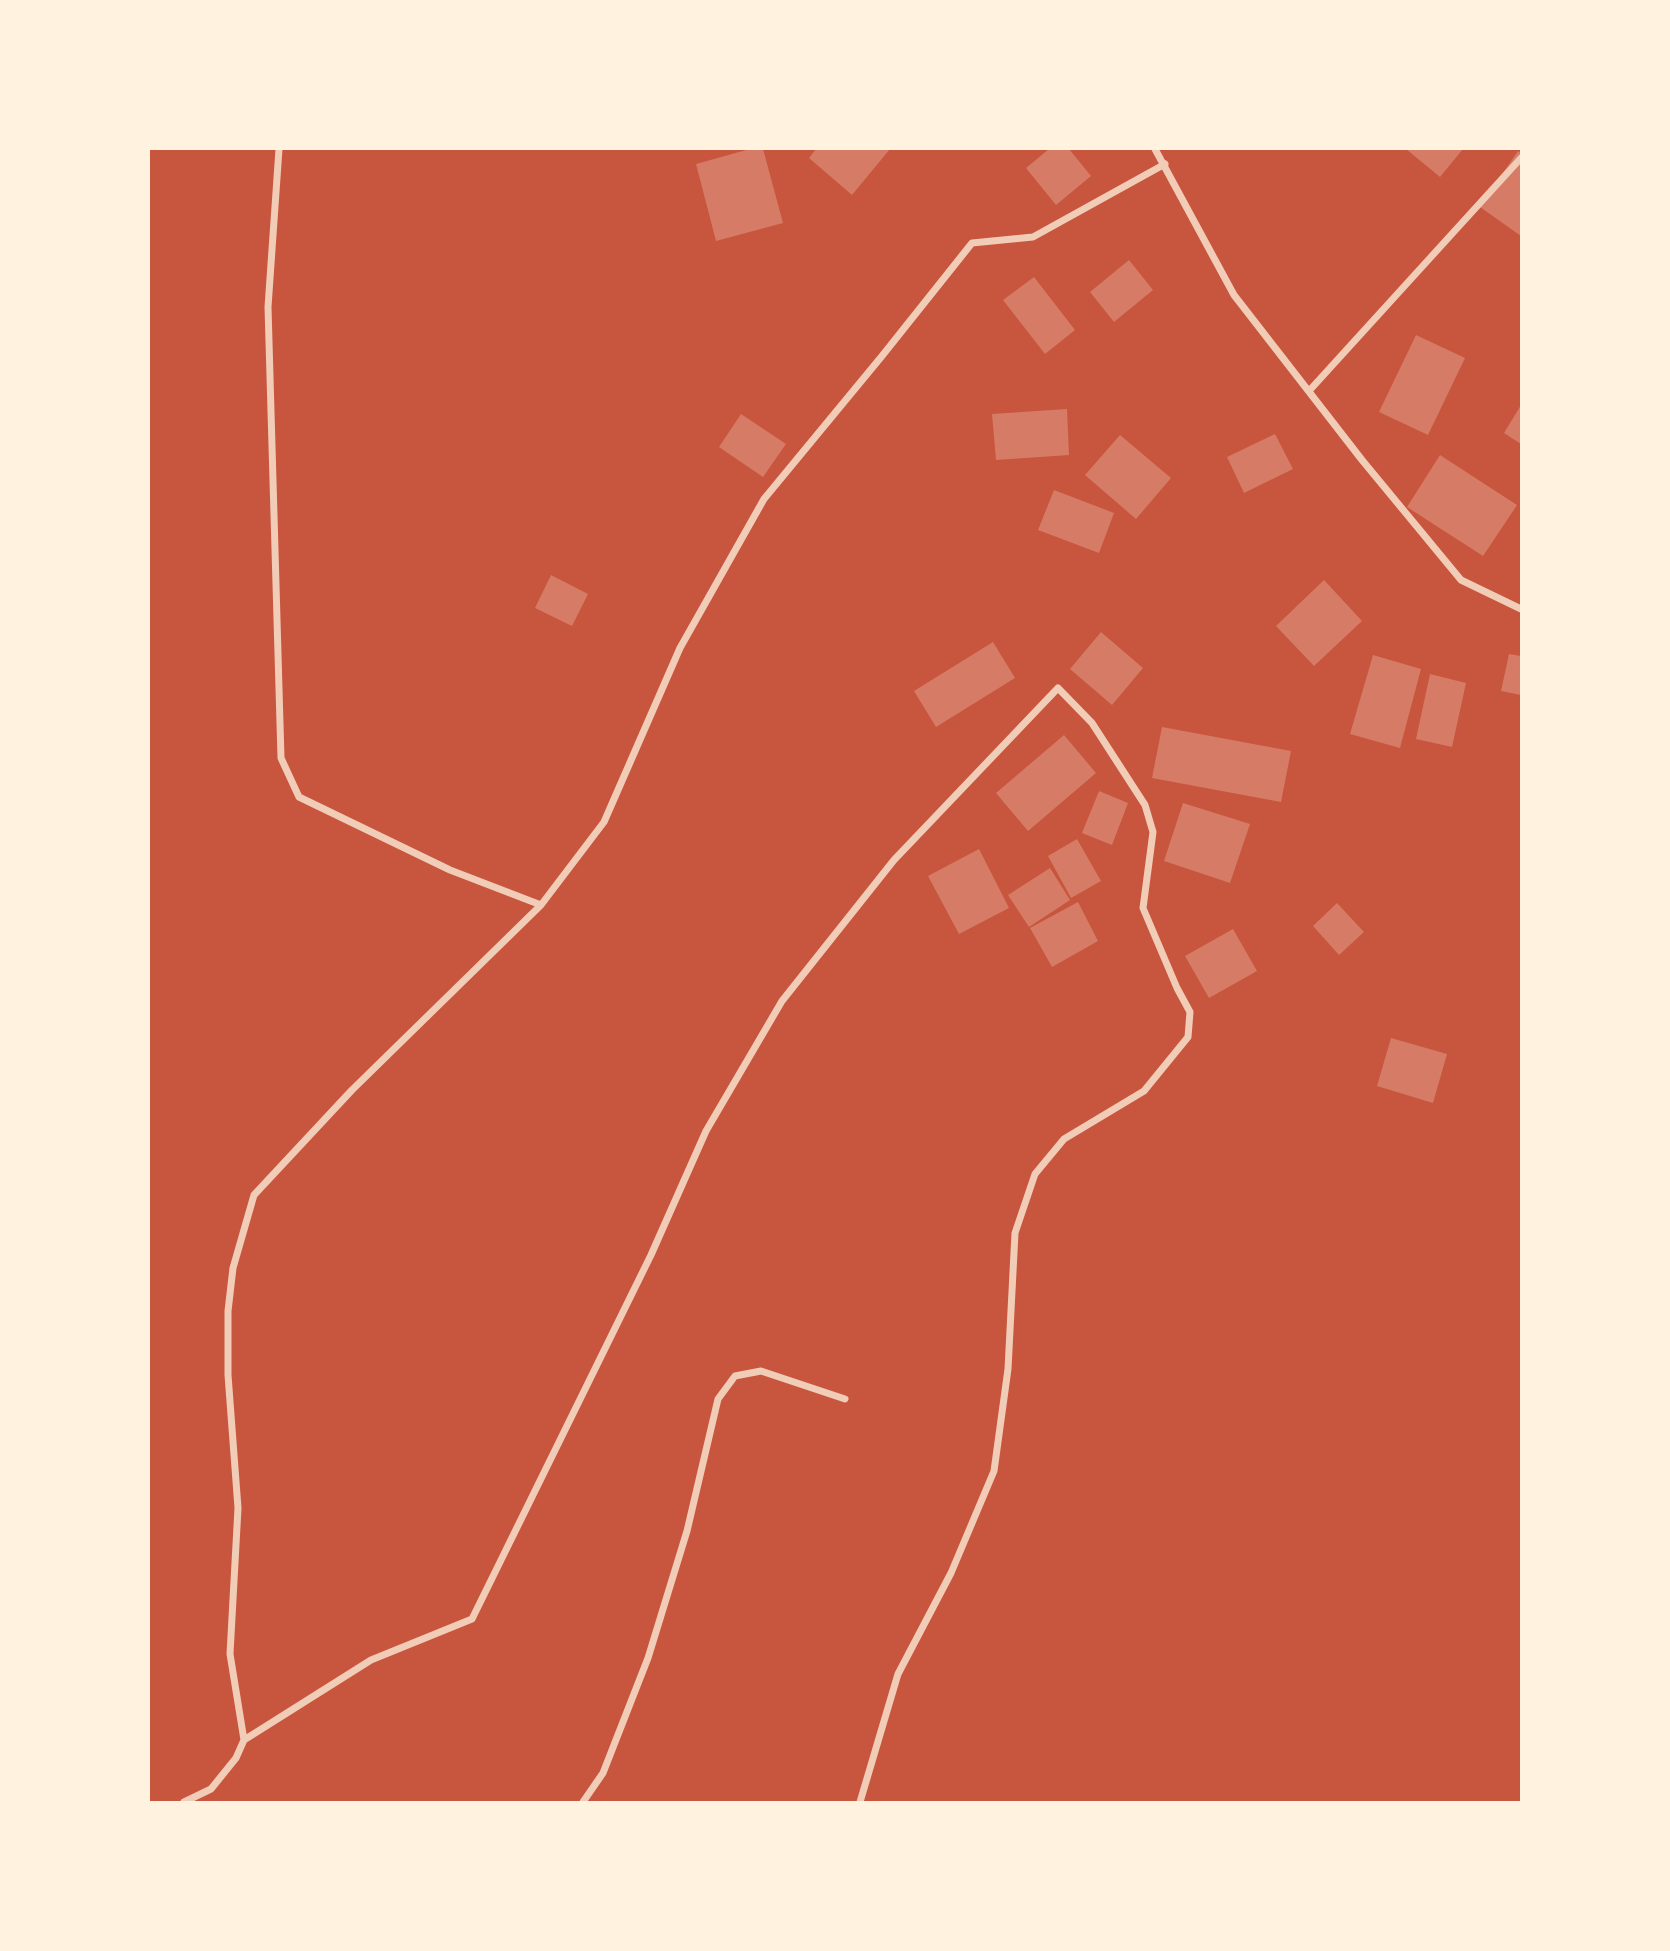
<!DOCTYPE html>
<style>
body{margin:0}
#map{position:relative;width:1670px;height:1951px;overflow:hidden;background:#c8553d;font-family:"DejaVu Sans",sans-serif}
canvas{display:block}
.frame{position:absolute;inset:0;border:150px solid #fff3e0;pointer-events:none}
</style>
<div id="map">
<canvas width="1670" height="1951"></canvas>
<div class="frame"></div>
</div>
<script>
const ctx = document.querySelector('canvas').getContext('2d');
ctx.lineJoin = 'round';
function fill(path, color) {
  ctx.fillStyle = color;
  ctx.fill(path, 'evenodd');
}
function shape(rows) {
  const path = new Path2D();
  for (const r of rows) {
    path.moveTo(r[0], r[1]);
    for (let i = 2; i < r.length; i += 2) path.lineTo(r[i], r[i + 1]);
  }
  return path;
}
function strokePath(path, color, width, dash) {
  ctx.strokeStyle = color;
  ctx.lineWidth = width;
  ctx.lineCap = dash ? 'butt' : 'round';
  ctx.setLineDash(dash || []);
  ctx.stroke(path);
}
const building = shape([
 [750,149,763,149,783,223,716,241,696,164],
 [816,149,890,149,852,195,809,158],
 [1049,149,1069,149,1091,176,1056,205,1026,168],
 [1406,149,1463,149,1440,177],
 [1518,151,1521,153,1521,236,1480,207],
 [1129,260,1153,290,1114,322,1090,292],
 [1034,277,1075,330,1045,354,1003,300],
 [1416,335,1465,358,1428,435,1379,412],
 [1521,405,1521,444,1504,433],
 [1067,409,1069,455,996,460,992,414],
 [741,414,786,444,763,477,719,447],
 [1275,434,1293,469,1244,493,1227,457],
 [1120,435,1171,478,1136,519,1085,475],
 [1440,455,1517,505,1483,556,1407,507],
 [1054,490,1114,513,1099,553,1038,530],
 [551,575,588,594,572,626,535,608],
 [1324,580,1362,621,1314,666,1276,626],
 [1101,632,1143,668,1112,705,1070,669],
 [993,642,1015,678,936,727,914,691],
 [1509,654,1521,656,1521,695,1501,691],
 [1373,655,1421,669,1400,748,1350,734],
 [1430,674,1466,683,1452,747,1416,739],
 [1162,727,1291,751,1281,802,1152,778],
 [1064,735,1096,773,1028,831,996,793],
 [1099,791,1128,803,1112,845,1082,833],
 [1183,803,1250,824,1230,883,1164,861],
 [1077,839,1101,881,1071,898,1048,856],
 [979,849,1009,908,959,934,928,876],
 [1050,868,1070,900,1029,927,1008,895],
 [1078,902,1098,941,1052,967,1030,928],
 [1337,903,1364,932,1339,955,1313,926],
 [1233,929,1257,971,1209,998,1185,956],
 [1391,1038,1447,1054,1433,1103,1377,1086]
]);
const minor = shape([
 [279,149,268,307,281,758,299,797,450,870,541,905],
 [1155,149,1234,295,1362,460,1461,580,1521,609],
 [1309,391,1521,158],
 [244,1740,230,1654,238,1508,228,1375,228,1311,233,1268,254,1195,352,1090,541,905,604,822,680,648,764,499,882,356,972,243,1033,237,1165,164],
 [184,1802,211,1789,236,1758,244,1740,371,1660,472,1619,651,1255,706,1131,782,1001,894,860,1058,688,1092,723,1145,805,1153,832,1143,908,1177,988,1190,1012,1188,1037,1144,1091,1064,1139,1035,1174,1015,1233,1008,1369,994,1471,951,1573,898,1674,860,1802],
 [583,1802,603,1773,648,1658,687,1531,718,1399,735,1376,761,1371,845,1399]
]);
fill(building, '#d67c66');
strokePath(minor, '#f1ccb7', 7);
</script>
